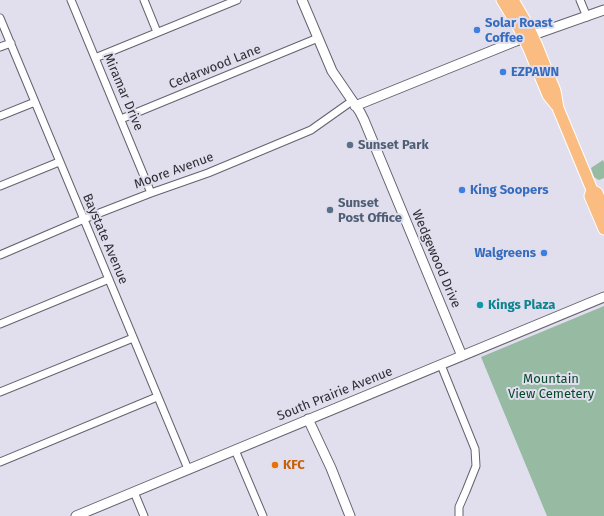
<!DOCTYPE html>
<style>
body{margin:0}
canvas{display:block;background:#e1deed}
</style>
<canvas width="604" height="516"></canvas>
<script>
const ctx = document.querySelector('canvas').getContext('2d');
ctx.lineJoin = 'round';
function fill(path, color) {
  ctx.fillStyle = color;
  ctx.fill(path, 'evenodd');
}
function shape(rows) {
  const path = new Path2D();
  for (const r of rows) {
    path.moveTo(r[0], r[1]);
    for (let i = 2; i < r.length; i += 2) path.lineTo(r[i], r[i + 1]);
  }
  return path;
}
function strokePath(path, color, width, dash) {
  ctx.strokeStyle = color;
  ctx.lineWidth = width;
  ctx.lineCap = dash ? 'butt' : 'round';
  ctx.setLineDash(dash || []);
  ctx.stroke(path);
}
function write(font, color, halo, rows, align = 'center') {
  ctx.font = font + ' "Fira Sans",sans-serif';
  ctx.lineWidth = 4;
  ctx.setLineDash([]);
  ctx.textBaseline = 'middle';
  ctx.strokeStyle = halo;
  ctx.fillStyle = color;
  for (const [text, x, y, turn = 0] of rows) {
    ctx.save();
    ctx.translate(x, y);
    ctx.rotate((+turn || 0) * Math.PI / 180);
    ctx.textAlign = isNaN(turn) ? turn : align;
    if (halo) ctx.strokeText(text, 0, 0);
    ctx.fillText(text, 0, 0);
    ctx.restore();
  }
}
const green = shape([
 [603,160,604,163,604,178,599,180,597,179,594,177,591,168],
 [604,306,604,516,547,516,481,357]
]);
const street = shape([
 [71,0,151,193],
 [144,0,157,32],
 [580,0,587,17],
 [0,18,188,469],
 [0,47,11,43],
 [95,58,237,0],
 [0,116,35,102],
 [121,119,318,38],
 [0,186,59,162],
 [0,255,84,219,151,193,208,173,311,130,352,101],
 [0,324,109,279],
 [441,365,475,449,476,466,466,491,459,507,459,516],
 [0,392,133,338],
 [235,450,263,516],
 [0,462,157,397],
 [134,492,144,516]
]);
const secondary = shape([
 [302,0,332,71,360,112,364,120,462,356],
 [355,106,516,41,604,10],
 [308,419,331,468,350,516],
 [76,516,604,297]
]);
const primary = shape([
 [502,0,519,28,529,49,548,95,556,105],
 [513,0,527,24,537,46,555,91,558,108,592,190,597,193,604,209],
 [592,190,590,196,604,229]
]);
const markers = [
 [477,30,4,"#3f7fe0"],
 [503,72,4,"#3f7fe0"],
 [350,145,4,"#5c6f8a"],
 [462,190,4,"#3f7fe0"],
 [330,210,4,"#5c6f8a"],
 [544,253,4,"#3f7fe0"],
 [480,305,4,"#0f9aa8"],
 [275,465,4,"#e8710a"]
];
const shopNames = [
 ["Solar Roast",485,23],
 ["Coffee",485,38],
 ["EZPAWN",511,72],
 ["King Soopers",470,190],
 ["Walgreens",536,253,"right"]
];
const streetNames = [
 ["Cedarwood Lane",215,67,-22],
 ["Miramar Drive",123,92,67],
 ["Moore Avenue",174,171,-20],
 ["Baystate Avenue",105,239,67],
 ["Wedgewood Drive",436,259,67],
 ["South Prairie Avenue",335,394,-22]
];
const serviceNames = [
 ["Sunset Park",358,145],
 ["Sunset",338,203],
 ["Post Office",338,218]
];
const cultureNames = [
 ["Kings Plaza",488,305]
];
const parkNames = [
 ["Mountain",551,379],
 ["View Cemetery",551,394]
];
const foodNames = [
 ["KFC",283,465]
];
fill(green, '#96baa2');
strokePath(street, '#65626f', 9);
strokePath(secondary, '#65626f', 11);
strokePath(primary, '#fff', 13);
strokePath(street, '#fff', 7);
strokePath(secondary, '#fff', 9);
strokePath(primary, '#fabc81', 11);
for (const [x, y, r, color] of markers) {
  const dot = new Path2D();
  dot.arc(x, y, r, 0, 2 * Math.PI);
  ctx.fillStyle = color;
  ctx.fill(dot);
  strokePath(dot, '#e1deed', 1.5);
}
write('bold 13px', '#366cbe', '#e1deed', shopNames, 'left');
write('13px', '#2f2e34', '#e1deed', streetNames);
write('bold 13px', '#4e5e75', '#e1deed', serviceNames, 'left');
write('bold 13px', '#0d838f', '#e1deed', cultureNames, 'left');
write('13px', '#074a2a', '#e1deed', parkNames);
write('bold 13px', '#c56008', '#e1deed', foodNames, 'left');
</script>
